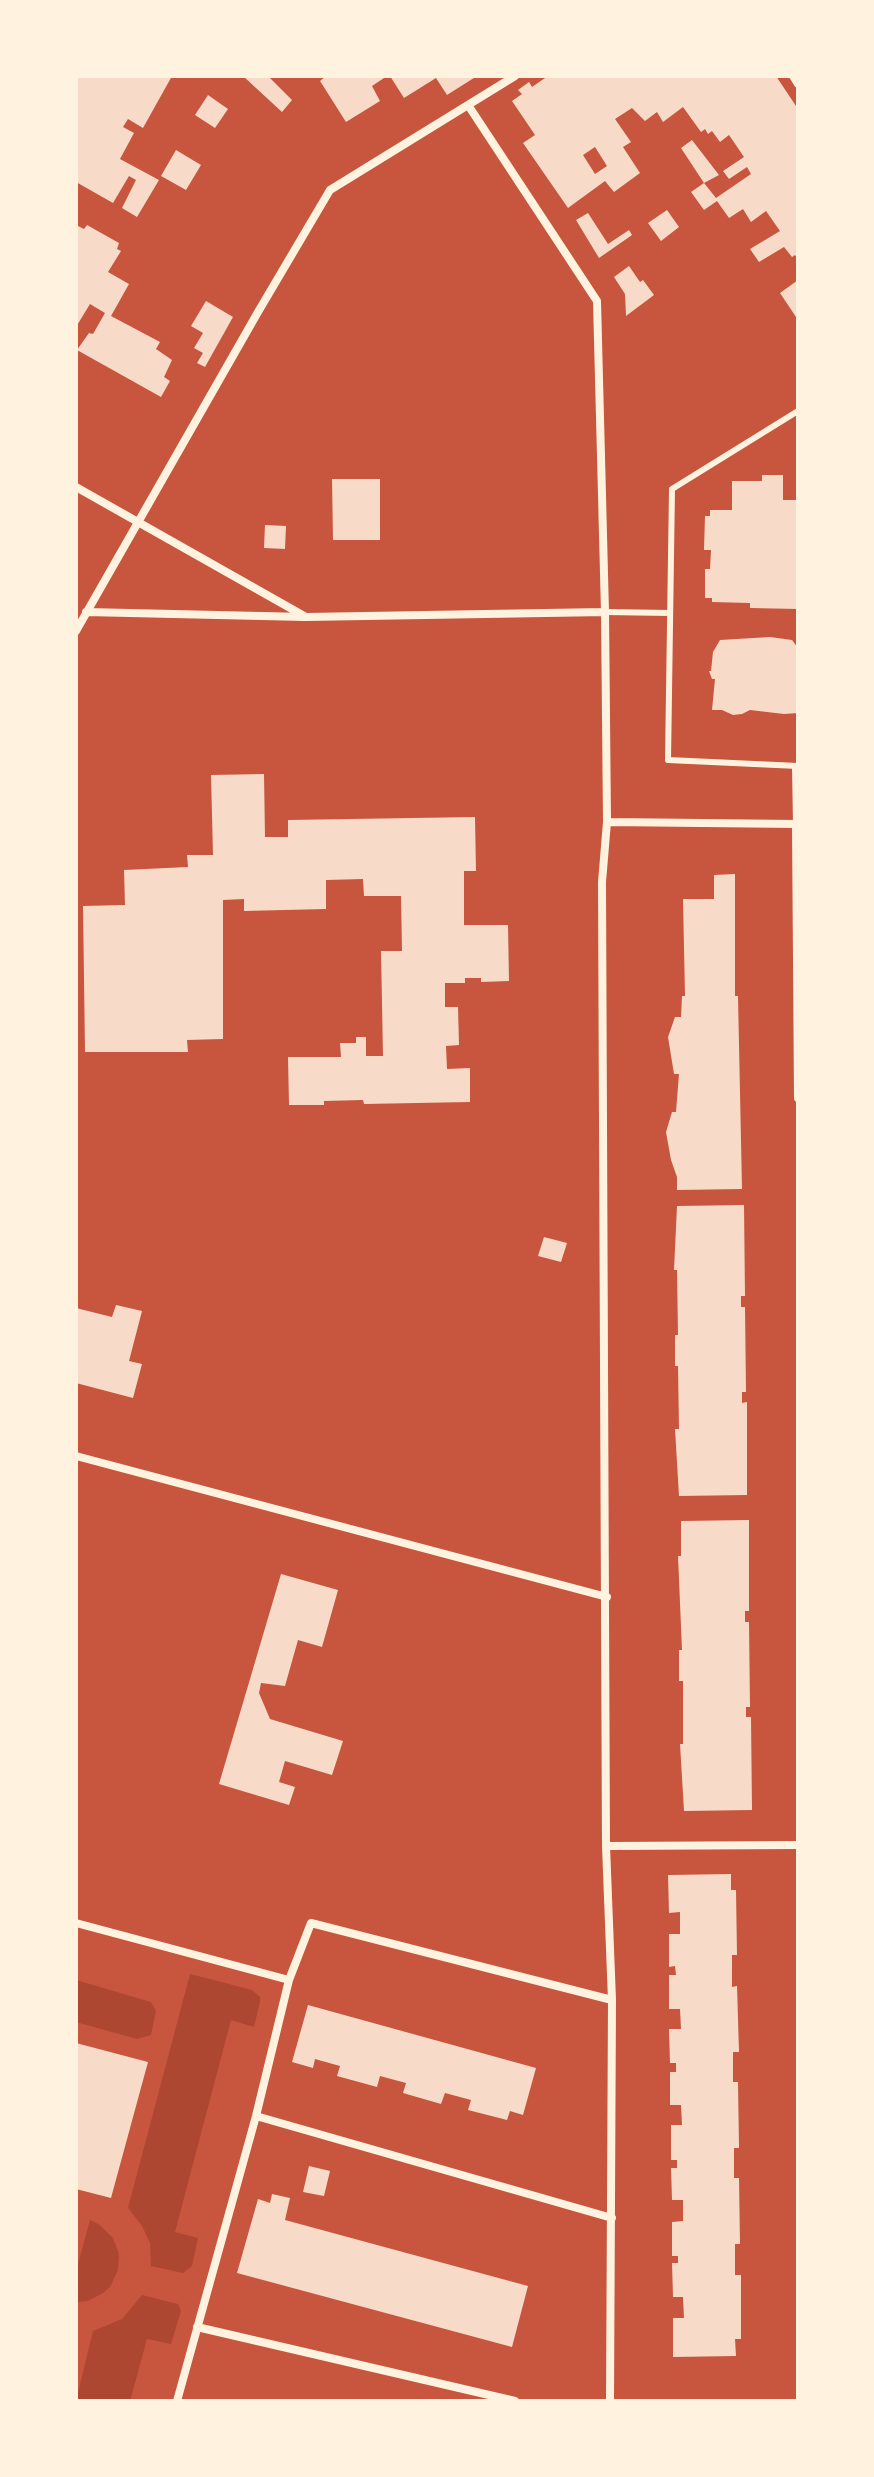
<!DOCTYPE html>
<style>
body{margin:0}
#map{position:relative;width:874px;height:2477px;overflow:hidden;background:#c8553d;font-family:"Asap Condensed",sans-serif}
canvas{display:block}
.frame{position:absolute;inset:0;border:78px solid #fff3e0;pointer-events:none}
</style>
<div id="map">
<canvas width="874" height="2477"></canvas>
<div class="frame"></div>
</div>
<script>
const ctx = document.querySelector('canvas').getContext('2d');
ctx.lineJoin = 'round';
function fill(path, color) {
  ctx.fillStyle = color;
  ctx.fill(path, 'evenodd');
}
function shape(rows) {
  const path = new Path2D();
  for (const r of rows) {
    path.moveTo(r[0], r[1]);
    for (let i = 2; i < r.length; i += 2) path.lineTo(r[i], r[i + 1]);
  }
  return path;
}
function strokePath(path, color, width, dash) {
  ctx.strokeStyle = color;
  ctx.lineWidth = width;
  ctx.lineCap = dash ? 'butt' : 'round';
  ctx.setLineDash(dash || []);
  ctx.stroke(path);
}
const green = shape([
 [190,1974,252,1990,260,1997,260,2002,254,2027,231,2020,175,2232,198,2238,192,2266,183,2273,151,2266,150,2243,142,2226,128,2208],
 [76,1980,151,2002,156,2011,151,2035,137,2039,76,2022],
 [90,2220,100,2225,113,2238,119,2254,118,2270,110,2287,103,2293,88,2301,76,2302,76,2271],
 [142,2295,178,2304,181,2311,171,2344,147,2339,130,2401,76,2401,93,2331,122,2319]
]);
const building = shape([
 [78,76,172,76,143,128,128,119,123,127,134,133,120,159,159,180,137,217,122,208,136,180,129,176,113,203,76,182,76,80],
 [243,76,268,76,292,100,282,112],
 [326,76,387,76,372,86,380,101,346,122,320,81],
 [390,76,477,76,447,95,436,78,404,98],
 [548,76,776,76,798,109,798,259,795,255,792,257,784,247,759,262,750,249,780,231,766,211,751,222,743,209,729,218,717,201,704,210,691,192,704,183,716,198,751,174,747,167,729,179,723,171,744,157,729,135,720,142,712,131,708,134,705,129,701,132,683,107,663,122,657,112,645,121,632,108,615,119,631,142,623,147,640,173,614,192,605,181,568,208,523,143,535,135,512,101,522,94,518,90,529,82,532,87],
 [595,147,607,166,595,174,583,155],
 [208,95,228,109,215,128,195,115],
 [692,140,719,175,704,183,681,148],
 [176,150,201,165,186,190,161,176],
 [667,210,679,227,661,241,648,223],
 [588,213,608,244,629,230,632,235,599,258,576,220],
 [76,225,84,229,87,225,119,243,117,249,121,251,108,272,129,284,111,316,160,342,156,349,172,360,164,377,170,381,161,397,77,350,89,333,93,334,105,313,90,304,76,327],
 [629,266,640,282,643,280,654,295,626,316,625,294,614,277],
 [798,280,798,320,780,293],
 [206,301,233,317,205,367,197,363,203,353,194,348,203,333,191,326],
 [762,475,783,475,783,500,798,500,798,609,750,608,750,603,712,602,712,598,705,598,705,569,710,569,711,550,704,550,705,516,710,516,710,510,732,510,732,481,762,481],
 [332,479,380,479,380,540,333,540],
 [265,525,286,526,285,549,264,548],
 [770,637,792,640,798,648,798,713,784,714,750,710,742,714,733,715,722,710,712,710,715,679,712,679,709,671,711,671,713,652,720,640],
 [264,774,265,837,288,837,288,820,475,817,476,871,464,871,464,925,508,925,509,981,481,982,481,978,465,978,465,983,445,983,445,1007,458,1007,459,1045,446,1046,447,1069,470,1068,470,1102,364,1104,363,1100,324,1101,324,1105,289,1105,288,1057,341,1057,340,1043,356,1043,356,1037,366,1037,366,1056,383,1056,381,951,402,951,401,896,364,896,363,879,326,880,326,909,244,911,244,899,223,900,223,1039,187,1040,188,1052,85,1052,83,906,125,905,124,870,188,867,187,855,213,855,211,775],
 [735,874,735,996,738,996,742,1189,677,1190,677,1177,671,1160,666,1132,672,1112,676,1112,679,1074,674,1074,668,1037,675,1017,681,1017,682,996,685,996,683,899,714,899,714,875],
 [744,1205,745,1296,741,1296,741,1307,745,1307,746,1392,742,1392,742,1403,747,1402,747,1495,679,1496,675,1429,679,1429,678,1366,675,1366,675,1335,678,1335,677,1270,674,1270,677,1206],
 [544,1237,567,1243,561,1262,538,1256],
 [116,1305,142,1311,129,1361,142,1364,133,1398,76,1383,76,1308,112,1317],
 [749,1520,749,1611,745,1611,745,1622,749,1622,750,1707,746,1707,746,1717,751,1717,752,1810,684,1811,680,1744,683,1744,683,1681,679,1681,679,1650,682,1650,678,1556,681,1556,681,1521],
 [281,1574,338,1590,322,1647,298,1640,285,1686,261,1683,259,1693,270,1719,343,1741,332,1775,285,1761,279,1782,295,1787,289,1805,219,1784],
 [731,1874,731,1890,736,1890,737,1955,732,1955,732,1987,737,1986,739,2052,733,2052,733,2082,738,2082,739,2148,734,2148,734,2178,739,2178,740,2244,735,2244,735,2275,741,2275,741,2339,735,2339,736,2356,673,2357,673,2318,684,2318,683,2297,673,2297,672,2263,678,2263,678,2256,672,2256,672,2222,683,2221,683,2200,672,2200,671,2168,677,2168,677,2160,671,2160,671,2125,682,2125,681,2105,670,2105,670,2072,676,2072,676,2063,670,2063,669,2029,681,2029,680,2009,669,2009,669,1975,676,1975,675,1966,669,1967,669,1934,680,1934,680,1912,669,1913,668,1875],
 [308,2005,536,2068,523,2115,510,2111,507,2120,468,2110,471,2100,445,2093,441,2104,403,2093,406,2083,380,2076,377,2087,337,2076,340,2066,315,2059,313,2068,292,2062],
 [76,2043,148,2062,111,2198,76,2189],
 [309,2166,330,2171,324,2196,303,2192],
 [272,2194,290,2198,285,2220,528,2286,512,2347,237,2273,258,2199,270,2203]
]);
const service = shape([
 [798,411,672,489,668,760,798,766],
 [605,612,670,613],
 [795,766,796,824]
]);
const minor = shape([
 [793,76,798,84],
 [468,105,597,301,605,612,607,822,602,882,606,1846,612,2000,610,2401],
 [76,487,306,617,605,612],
 [86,612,305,617],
 [76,631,258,312,330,190,515,76],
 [607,822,798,824],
 [796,824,798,1098],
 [76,1456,607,1597],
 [606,1846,798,1845],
 [76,1923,289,1980],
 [256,2116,612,2218],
 [197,2327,515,2401],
 [177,2401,256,2116,289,1980,311,1923,612,2000]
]);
fill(green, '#ae4732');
fill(building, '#f7dbc8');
strokePath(service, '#fff3e0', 6);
strokePath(minor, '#fff3e0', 8);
</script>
